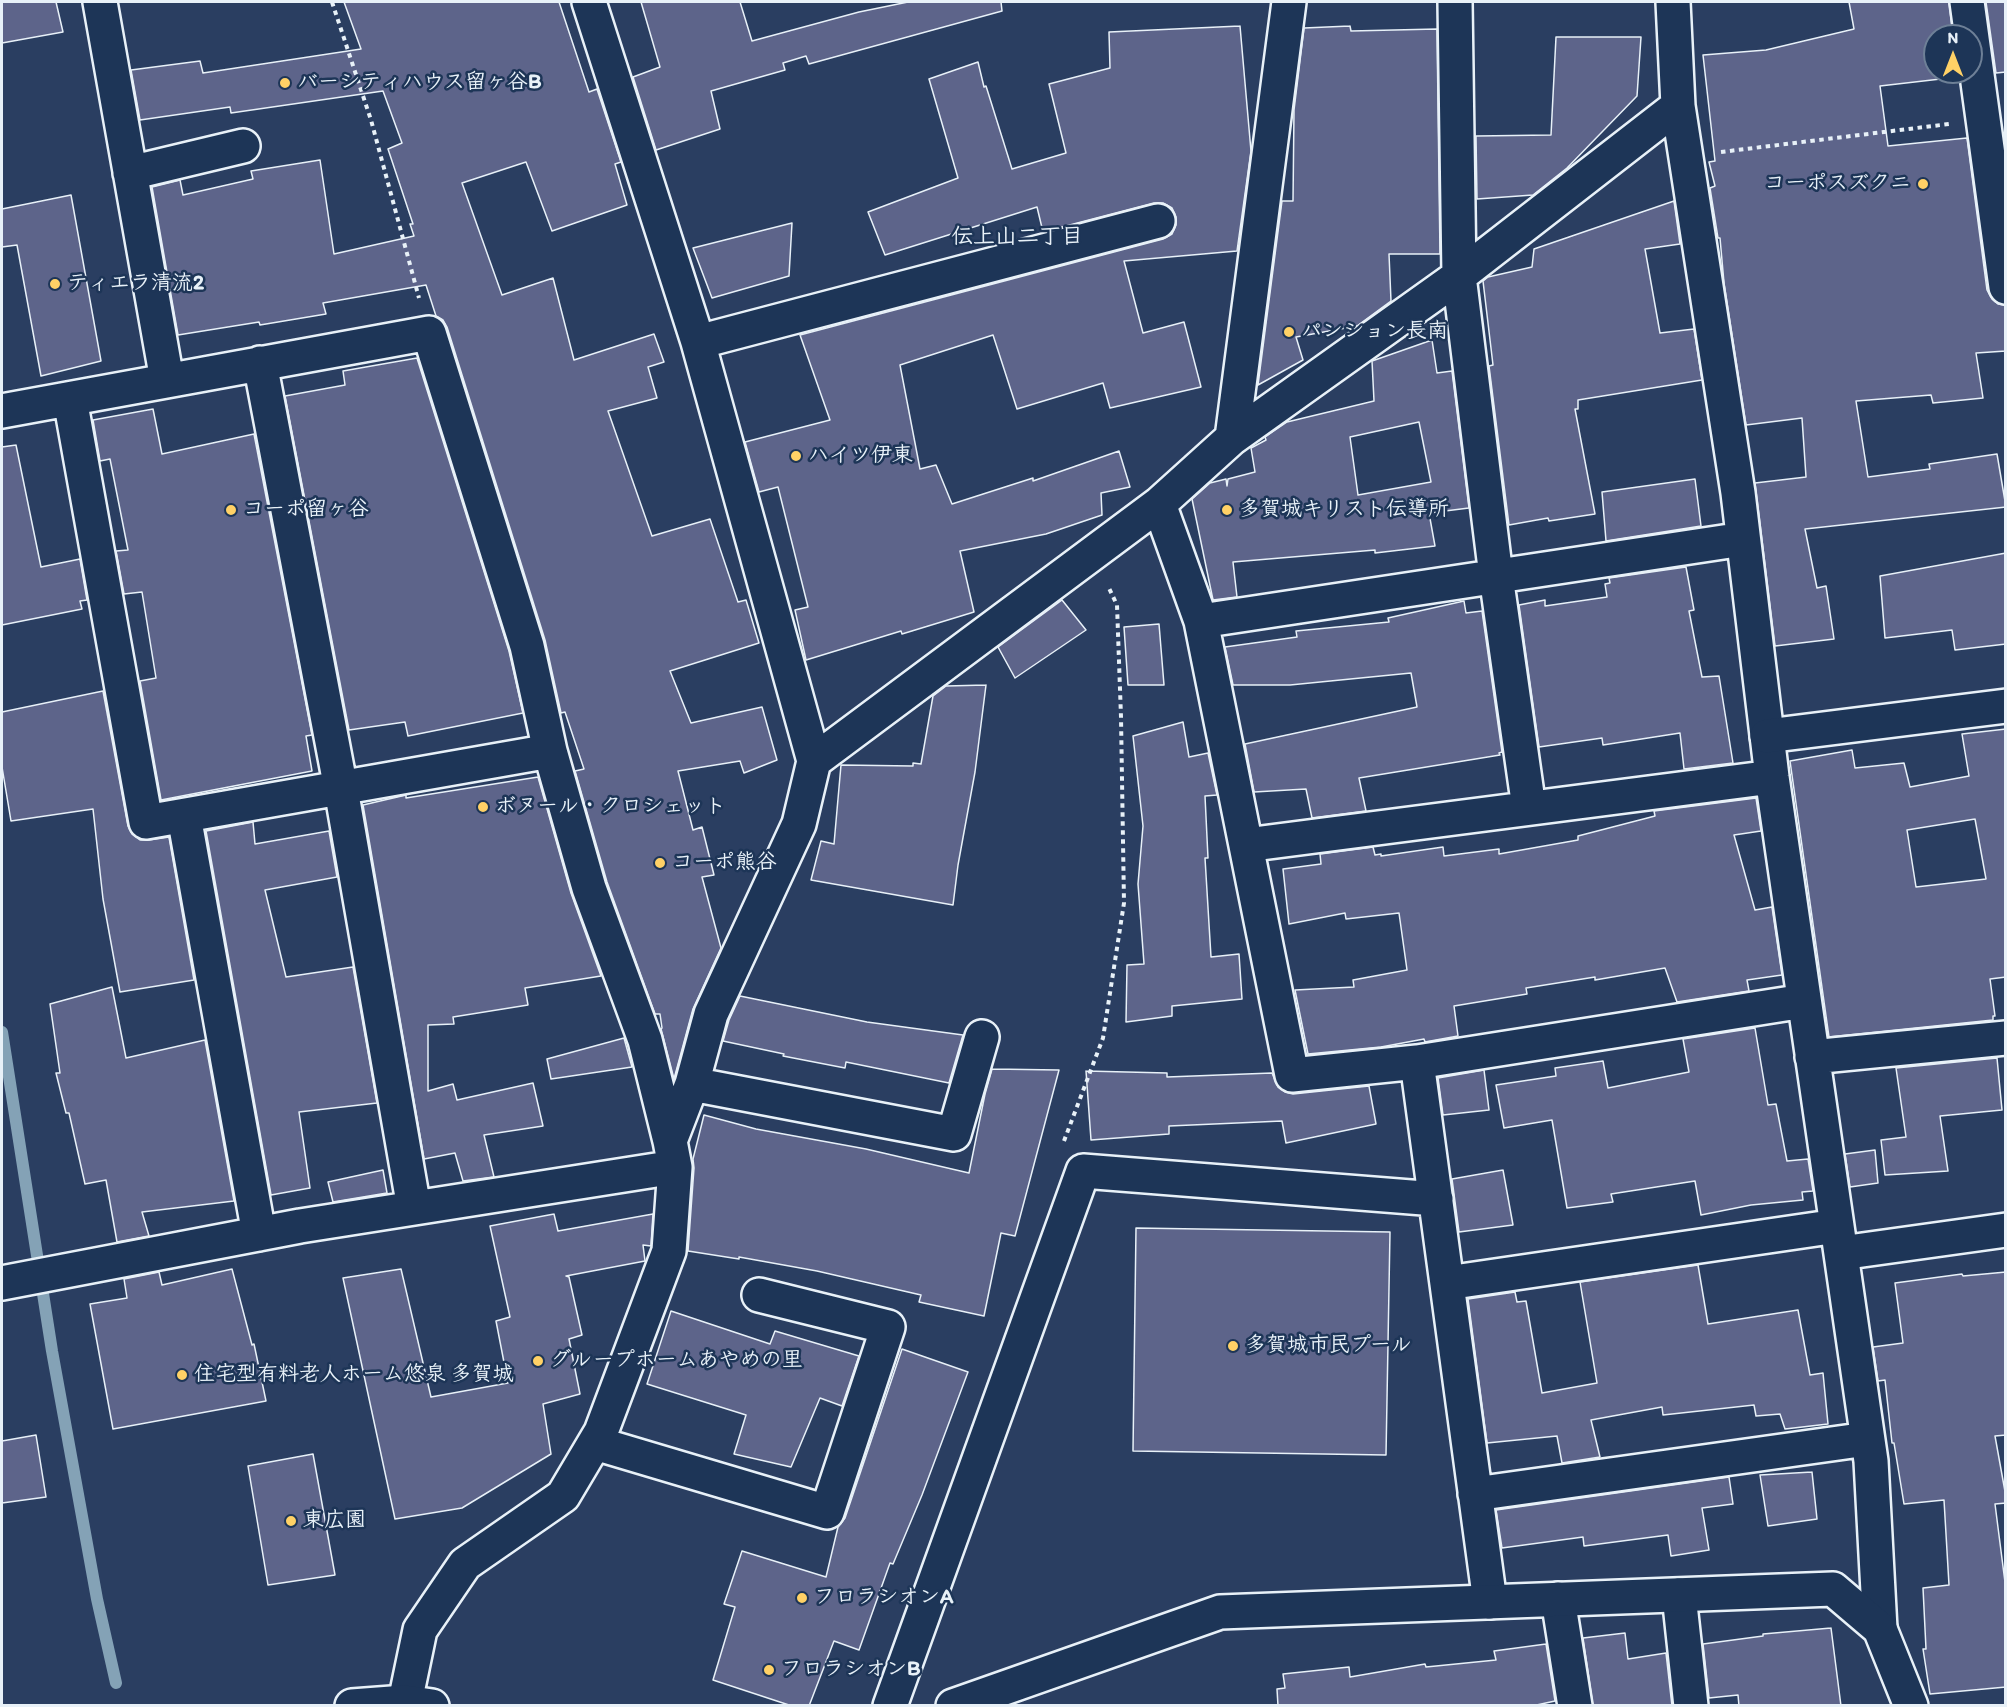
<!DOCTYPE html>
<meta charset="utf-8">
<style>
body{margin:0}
#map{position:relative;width:2007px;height:1707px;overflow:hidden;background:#2a3e61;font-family:Itim,sans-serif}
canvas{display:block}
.frame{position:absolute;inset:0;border:3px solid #e8f1f8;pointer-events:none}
.north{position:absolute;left:1923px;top:24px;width:60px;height:60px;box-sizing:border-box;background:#1d3557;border:2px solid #6e8097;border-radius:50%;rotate:0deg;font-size:16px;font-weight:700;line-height:24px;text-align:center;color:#e8f1f8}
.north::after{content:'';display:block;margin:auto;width:21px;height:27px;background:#ffd166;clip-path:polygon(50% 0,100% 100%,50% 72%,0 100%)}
</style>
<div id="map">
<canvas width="2007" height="1707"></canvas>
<div class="frame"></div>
<div class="north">N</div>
</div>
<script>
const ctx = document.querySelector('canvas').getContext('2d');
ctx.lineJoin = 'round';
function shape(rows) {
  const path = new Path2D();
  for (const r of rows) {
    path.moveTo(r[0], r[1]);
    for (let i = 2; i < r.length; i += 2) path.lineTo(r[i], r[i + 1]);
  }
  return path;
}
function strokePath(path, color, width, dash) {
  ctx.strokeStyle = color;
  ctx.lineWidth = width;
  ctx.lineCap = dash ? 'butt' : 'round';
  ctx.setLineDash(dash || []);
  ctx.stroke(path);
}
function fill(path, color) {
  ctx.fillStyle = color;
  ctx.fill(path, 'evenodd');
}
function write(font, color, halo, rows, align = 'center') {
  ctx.font = font + ' Itim,"Klee One",sans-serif';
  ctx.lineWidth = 5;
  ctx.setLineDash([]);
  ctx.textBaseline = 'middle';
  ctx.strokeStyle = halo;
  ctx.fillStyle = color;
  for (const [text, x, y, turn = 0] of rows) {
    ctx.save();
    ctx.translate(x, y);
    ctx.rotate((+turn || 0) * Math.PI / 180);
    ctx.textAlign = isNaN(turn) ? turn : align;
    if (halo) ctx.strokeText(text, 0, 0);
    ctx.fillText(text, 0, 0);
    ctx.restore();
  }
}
const stream = shape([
 [2,1032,52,1351,97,1599,116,1683]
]);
const building = shape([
 [2,2,56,2,63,32,2,43,2,2],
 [344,2,559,2,589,92,597,89,621,162,615,164,627,205,552,231,526,162,462,183,502,295,553,278,574,360,654,334,664,362,648,367,657,398,608,411,652,536,710,519,738,602,746,600,759,643,670,671,691,723,762,707,777,760,744,773,740,761,678,771,693,830,702,827,714,875,702,877,721,948,693,1009,674,1079,661,1029,662,1028,660,1014,655,1014,607,882,575,771,584,769,565,712,561,713,545,640,447,327,443,320,436,316,426,285,323,303,326,314,260,325,259,322,178,335,152,187,180,180,183,195,253,179,251,171,320,160,334,254,414,236,410,224,413,224,388,149,402,143,383,91,231,113,230,107,140,120,131,70,200,61,203,73,361,49,344,2],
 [641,2,740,2,752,41,859,12,908,2,1001,2,1002,11,809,64,806,56,783,63,785,70,711,91,720,129,656,150,633,77,660,67,641,2],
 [1849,2,1949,2,1953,36,1935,36,1935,72,1958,72,1958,77,1880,86,1888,146,1967,138,1987,290,1992,299,1998,304,2006,305,2006,351,1976,353,1983,398,1933,403,1931,395,1856,401,1868,477,1930,469,1929,464,1997,454,2006,507,1805,529,1817,588,1826,586,1834,639,1775,646,1755,483,1806,477,1802,418,1746,425,1724,283,1720,238,1718,238,1710,188,1715,186,1709,162,1715,161,1703,55,1766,50,1854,29,1849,2],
 [1986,2,2006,2,2006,72,1996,73,1986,2],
 [1240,26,1251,151,1237,251,1124,261,1143,333,1184,322,1201,387,1110,408,1103,383,1017,409,993,335,900,365,920,469,936,465,952,504,1033,478,1033,481,1119,451,1130,487,1101,493,1102,515,1046,534,960,551,974,612,902,634,901,631,806,660,795,610,808,607,778,487,759,492,745,442,830,420,800,335,1163,239,1172,234,1176,225,1176,217,1172,208,1163,203,1154,203,1043,232,1037,207,885,255,868,212,958,178,929,79,978,62,984,87,986,86,1012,169,1066,153,1049,84,1110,68,1109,32,1240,26],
 [1350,26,1351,31,1437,29,1440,254,1389,254,1391,301,1357,326,1296,337,1303,360,1258,385,1282,201,1293,201,1294,110,1304,28,1350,26],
 [1556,37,1641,37,1637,96,1567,168,1533,195,1477,199,1476,136,1551,135,1556,37],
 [71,195,101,361,41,376,17,245,2,247,2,209,71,195],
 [1674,201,1680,244,1645,249,1660,333,1694,329,1702,380,1578,400,1578,409,1575,409,1595,514,1549,521,1548,518,1509,525,1489,366,1493,365,1483,281,1488,277,1532,267,1534,249,1674,201],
 [792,223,789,276,712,298,693,248,792,223],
 [1432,340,1437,373,1452,371,1469,508,1429,513,1435,546,1375,553,1375,550,1233,562,1237,597,1213,600,1192,499,1210,483,1226,479,1227,486,1228,479,1255,472,1251,448,1266,440,1265,437,1287,422,1374,401,1372,361,1432,340],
 [1419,422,1431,482,1358,495,1350,437,1419,422],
 [417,358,509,651,523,713,408,736,405,722,349,730,285,396,345,385,343,371,417,358],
 [153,409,162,454,254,434,312,735,306,736,312,771,161,800,140,681,156,678,142,592,124,594,116,551,128,550,110,459,100,461,93,420,153,409],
 [16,445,41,567,80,559,87,600,80,601,82,609,2,625,2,447,16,445],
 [1695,479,1701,526,1606,541,1602,492,1695,479],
 [2006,553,2006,644,1955,650,1952,630,1885,638,1880,576,2006,553],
 [1686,567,1694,610,1689,611,1702,677,1719,676,1733,763,1684,769,1680,733,1603,745,1602,738,1539,747,1519,605,1545,600,1545,606,1607,597,1605,584,1610,583,1609,578,1686,567],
 [1062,600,1086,630,1015,678,998,647,1062,600],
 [1464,601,1466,613,1482,611,1502,752,1499,753,1500,755,1359,778,1366,811,1312,818,1306,789,1254,792,1245,744,1417,707,1411,673,1290,685,1233,685,1225,647,1297,637,1296,631,1389,622,1388,618,1464,601],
 [1159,624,1164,685,1128,685,1124,627,1159,624],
 [986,685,975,772,958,865,953,905,811,880,821,841,834,844,841,765,913,766,913,763,921,764,933,696,946,686,986,685],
 [103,691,128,826,132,834,140,840,149,840,169,837,194,980,120,992,103,899,93,809,11,821,2,767,2,712,103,691],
 [1183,722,1189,757,1208,753,1217,795,1205,796,1208,858,1205,858,1211,957,1239,954,1242,999,1172,1006,1172,1016,1126,1022,1127,965,1144,964,1138,884,1143,826,1133,736,1183,722],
 [2006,729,2006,977,1990,979,1995,1016,1993,1016,1993,1020,1829,1037,1790,761,1852,750,1855,768,1904,763,1910,787,1969,776,1962,734,2006,729],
 [1975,819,1986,879,1916,887,1907,830,1975,819],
 [538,777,571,893,601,976,525,988,528,1005,453,1017,454,1024,428,1025,428,1091,453,1084,457,1100,533,1083,543,1126,484,1135,494,1177,463,1181,455,1153,424,1159,363,805,406,795,406,798,538,777],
 [1756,798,1761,831,1734,835,1755,910,1772,907,1782,975,1747,980,1749,991,1677,1002,1665,968,1595,980,1595,977,1526,988,1527,994,1454,1006,1458,1036,1425,1042,1424,1039,1381,1047,1308,1054,1295,990,1354,987,1353,980,1407,970,1399,913,1346,919,1345,913,1289,924,1283,869,1321,864,1320,854,1373,847,1375,855,1381,854,1381,856,1443,847,1444,856,1499,849,1499,854,1578,840,1578,836,1655,816,1654,811,1756,798],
 [253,822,255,844,329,831,337,877,265,890,286,977,353,967,377,1103,299,1112,310,1188,271,1195,206,831,253,822],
 [112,987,126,1058,205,1040,234,1201,142,1212,149,1236,117,1242,106,1180,85,1184,69,1113,66,1113,56,1073,60,1073,50,1004,112,987],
 [740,996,867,1022,963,1035,949,1083,846,1062,845,1068,783,1056,784,1054,723,1041,729,1020,740,996],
 [1755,1028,1768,1105,1776,1104,1787,1161,1808,1159,1813,1191,1802,1192,1803,1200,1751,1205,1701,1215,1695,1181,1611,1194,1613,1202,1567,1208,1552,1120,1504,1128,1496,1085,1556,1076,1555,1068,1603,1061,1608,1088,1689,1072,1683,1039,1755,1028],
 [624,1038,632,1067,551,1079,547,1059,624,1038],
 [1997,1058,2002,1110,1940,1116,1948,1171,1885,1175,1881,1140,1906,1137,1896,1068,1997,1058],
 [992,1069,1059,1070,1015,1236,1001,1233,984,1316,919,1302,921,1295,817,1271,739,1257,739,1259,688,1251,694,1168,693,1159,704,1115,756,1129,866,1149,969,1173,985,1094,992,1069],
 [1484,1070,1489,1110,1443,1115,1438,1078,1484,1070],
 [1086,1071,1167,1073,1167,1077,1272,1073,1278,1087,1285,1092,1293,1094,1369,1086,1376,1124,1286,1143,1282,1121,1169,1126,1169,1134,1091,1140,1086,1071],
 [1875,1150,1878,1183,1850,1187,1845,1154,1875,1150],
 [383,1170,387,1193,333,1202,328,1182,383,1170],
 [1503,1170,1513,1225,1459,1232,1452,1179,1503,1170],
 [554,1214,558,1231,653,1214,651,1246,643,1245,645,1261,566,1276,569,1277,582,1335,569,1339,580,1394,543,1404,551,1454,462,1508,395,1519,343,1278,401,1269,431,1397,508,1383,496,1321,510,1317,490,1226,554,1214],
 [1136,1228,1390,1232,1386,1455,1133,1451,1136,1228],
 [1698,1265,1708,1324,1798,1310,1810,1375,1823,1373,1828,1424,1785,1429,1780,1414,1756,1416,1754,1405,1663,1415,1662,1407,1591,1420,1600,1457,1562,1463,1557,1436,1487,1443,1468,1299,1515,1292,1517,1302,1526,1301,1542,1393,1597,1383,1580,1282,1698,1265],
 [232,1269,252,1345,254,1344,266,1401,113,1429,90,1304,127,1298,124,1279,159,1272,162,1285,232,1269],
 [2006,1272,2006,1435,1995,1436,2006,1497,2006,1503,1995,1504,2006,1590,2006,1687,1930,1694,1923,1649,1926,1649,1923,1588,1949,1585,1944,1500,1904,1504,1894,1443,1892,1443,1885,1380,1878,1381,1873,1347,1903,1343,1895,1283,1962,1274,1963,1276,2006,1272],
 [671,1311,770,1344,775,1331,859,1356,842,1406,820,1398,791,1467,734,1454,746,1415,647,1384,671,1311],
 [902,1349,968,1372,922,1495,893,1564,890,1563,859,1650,834,1641,809,1706,792,1706,713,1680,735,1607,724,1604,742,1551,826,1577,838,1527,845,1518,902,1349],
 [36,1435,46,1497,2,1503,2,1441,36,1435],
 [313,1454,335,1575,268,1585,248,1466,313,1454],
 [1812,1472,1817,1519,1768,1526,1760,1475,1812,1472],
 [1729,1477,1733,1504,1702,1508,1709,1550,1671,1556,1668,1535,1584,1546,1583,1537,1502,1548,1496,1510,1729,1477],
 [1831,1628,1841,1706,1739,1706,1738,1695,1709,1698,1703,1644,1763,1636,1763,1634,1831,1628],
 [1625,1633,1628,1659,1666,1653,1672,1706,1593,1706,1583,1638,1625,1633],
 [1546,1644,1555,1701,1532,1706,1278,1706,1277,1689,1285,1688,1283,1674,1349,1667,1350,1677,1425,1664,1426,1667,1496,1660,1494,1651,1546,1644]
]);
const path = shape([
 [332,2,371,120,419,298],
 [1721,152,1949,124],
 [1064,1141,1103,1038,1124,903,1121,717,1117,605,1108,586]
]);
const street = shape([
 [100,2,167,380],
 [589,2,698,342,814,761],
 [1455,2,1459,276,1496,576,1529,808],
 [1673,2,1678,106,1738,493,1772,777,1871,1461,1880,1629],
 [1967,2,2006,287],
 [130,173,243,146],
 [698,342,1158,221],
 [260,363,341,789,414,1208],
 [70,399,146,822,550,751],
 [2,411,429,333,527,646,550,751,589,888,645,1040,670,1141],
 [1232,438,1289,2],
 [1159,504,1201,621,1292,1075,1417,1062,1490,1602],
 [1201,621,1743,539],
 [184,816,259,1234],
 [1246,845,1772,777],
 [1812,1057,2006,1038],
 [1417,1062,1804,1001],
 [692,1084,954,1134,982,1037],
 [1841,1253,2006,1230],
 [2,1283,300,1226,675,1167],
 [1447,1283,1837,1226],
 [595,1443,827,1512,888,1327,759,1295],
 [1475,1494,1867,1439],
 [1679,1595,1691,1706],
 [1558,1599,1575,1706],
 [405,1702,420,1630,465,1564,563,1496,601,1432,669,1251,675,1167,670,1141,692,1084,711,1014,799,824,814,761,1159,504,1232,438,1459,276,1678,106],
 [890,1706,1083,1171,1436,1199]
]);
const secondary = shape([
 [1767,736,2006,706],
 [352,1706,405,1702,432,1706],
 [953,1706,1220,1612,1833,1589,1880,1629,1911,1706]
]);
const markers = [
 [285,83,6,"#ffd166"],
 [1923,184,6,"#ffd166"],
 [55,284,6,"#ffd166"],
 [1289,332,6,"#ffd166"],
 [796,456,6,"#ffd166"],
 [231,510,6,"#ffd166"],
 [1227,510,6,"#ffd166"],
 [483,807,6,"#ffd166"],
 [660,863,6,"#ffd166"],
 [1233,1346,6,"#ffd166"],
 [538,1361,6,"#ffd166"],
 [182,1375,6,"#ffd166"],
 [291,1521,6,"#ffd166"],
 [802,1598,6,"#ffd166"],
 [769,1670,6,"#ffd166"]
];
const poiNames = [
 ["バーシティハウス留ヶ谷B",297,83],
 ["コーポスズクニ",1911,184,"right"],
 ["ティエラ清流2",67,284],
 ["パンション長南",1301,332],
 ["ハイツ伊東",808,456],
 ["コーポ留ヶ谷",243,510],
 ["多賀城キリスト伝導所",1239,510],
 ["ボヌール・クロシェット",495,807],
 ["コーポ熊谷",672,863],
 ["多賀城市民プール",1245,1346],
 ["グループホームあやめの里",550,1361],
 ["住宅型有料老人ホーム悠泉 多賀城",194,1375],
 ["東広園",303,1521],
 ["フロラシオンA",814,1598],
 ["フロラシオンB",781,1670]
];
const neighbourhoodNames = [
 ["伝上山二丁目",1017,237]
];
strokePath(stream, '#84a2b6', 12);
fill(building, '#5d648a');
strokePath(building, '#e8f1f8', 1.5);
strokePath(street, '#e8f1f8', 38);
strokePath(secondary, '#e8f1f8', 38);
strokePath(path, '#e8f1f8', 4, [4.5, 4.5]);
strokePath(street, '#1d3557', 33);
strokePath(secondary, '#1d3557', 33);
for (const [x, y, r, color] of markers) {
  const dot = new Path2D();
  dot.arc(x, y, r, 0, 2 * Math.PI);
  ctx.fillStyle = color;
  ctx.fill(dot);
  strokePath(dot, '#1d3557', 2);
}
write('bold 21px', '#e8f1f8', '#1d3557', poiNames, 'left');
write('bold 22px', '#e8f1f8', '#1d3557', neighbourhoodNames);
</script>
